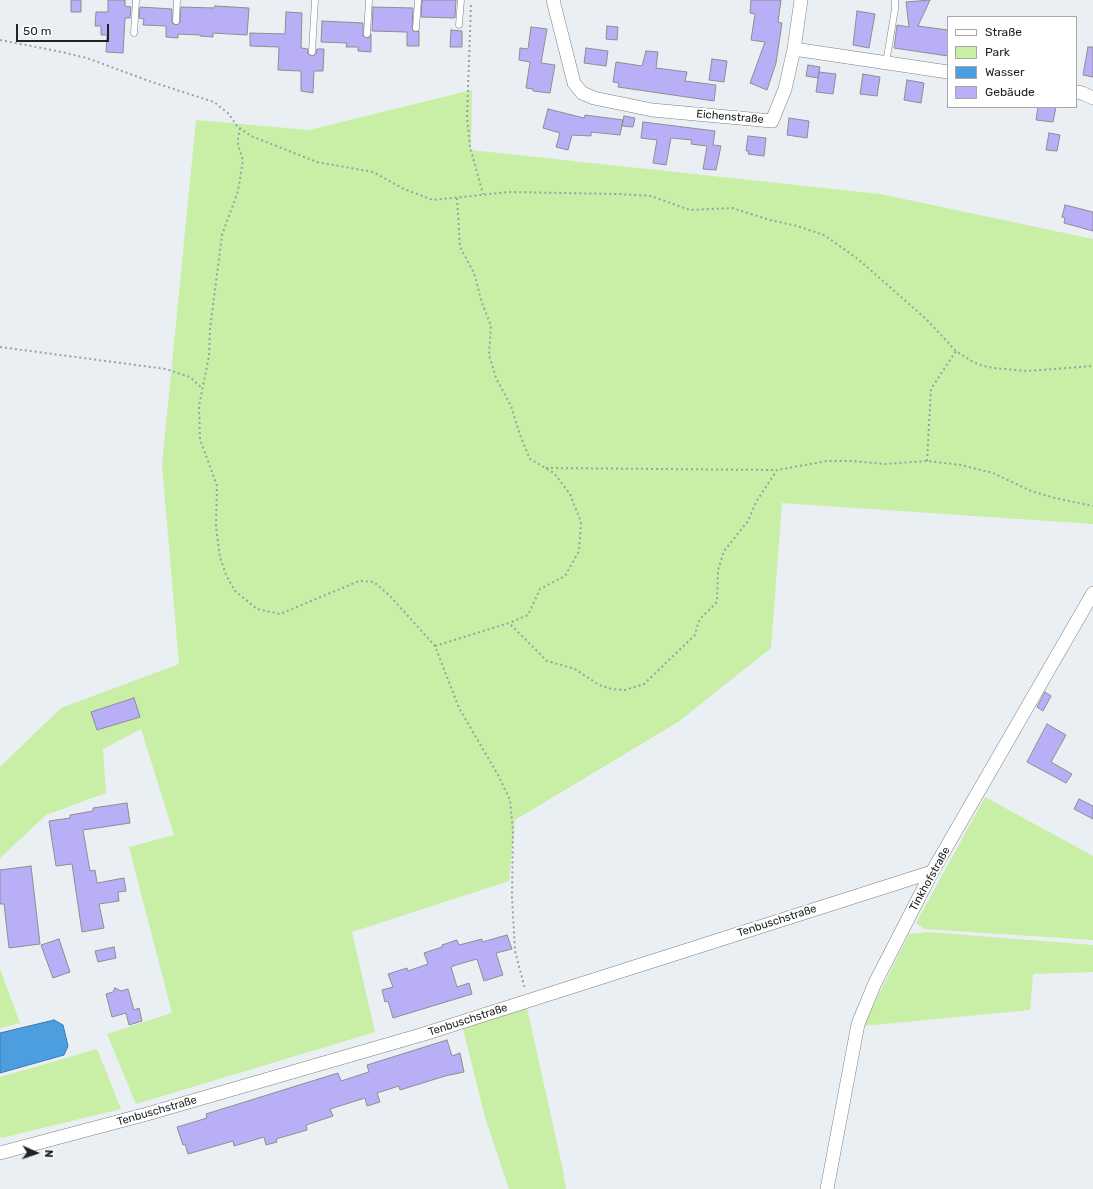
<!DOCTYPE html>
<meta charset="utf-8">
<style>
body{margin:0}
#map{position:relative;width:1093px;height:1189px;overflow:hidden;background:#eaeff3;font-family:Rubik,sans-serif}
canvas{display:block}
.legend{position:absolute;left:947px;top:16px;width:130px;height:92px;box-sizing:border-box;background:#fff;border:1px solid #a6a7a7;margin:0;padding:5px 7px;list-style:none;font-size:12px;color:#202223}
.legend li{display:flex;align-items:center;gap:8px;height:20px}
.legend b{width:20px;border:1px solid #a6a7a7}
.north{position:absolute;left:16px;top:1133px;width:40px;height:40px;-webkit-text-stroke:3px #fff;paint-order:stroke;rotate:93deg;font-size:11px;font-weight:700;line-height:16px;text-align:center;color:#202223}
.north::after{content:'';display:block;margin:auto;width:14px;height:18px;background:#202223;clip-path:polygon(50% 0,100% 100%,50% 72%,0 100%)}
.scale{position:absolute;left:16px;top:24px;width:93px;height:18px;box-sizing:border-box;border:2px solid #202223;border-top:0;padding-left:5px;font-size:12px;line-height:14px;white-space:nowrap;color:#202223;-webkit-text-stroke:3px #fff;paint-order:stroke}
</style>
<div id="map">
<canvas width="1093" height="1189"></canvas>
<ul class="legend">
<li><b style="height:5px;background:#fff"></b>Straße</li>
<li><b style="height:11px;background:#c9eea6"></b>Park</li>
<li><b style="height:11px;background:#4c9edf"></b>Wasser</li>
<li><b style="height:11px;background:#b9aff6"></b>Gebäude</li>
</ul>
<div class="north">N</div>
<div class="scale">50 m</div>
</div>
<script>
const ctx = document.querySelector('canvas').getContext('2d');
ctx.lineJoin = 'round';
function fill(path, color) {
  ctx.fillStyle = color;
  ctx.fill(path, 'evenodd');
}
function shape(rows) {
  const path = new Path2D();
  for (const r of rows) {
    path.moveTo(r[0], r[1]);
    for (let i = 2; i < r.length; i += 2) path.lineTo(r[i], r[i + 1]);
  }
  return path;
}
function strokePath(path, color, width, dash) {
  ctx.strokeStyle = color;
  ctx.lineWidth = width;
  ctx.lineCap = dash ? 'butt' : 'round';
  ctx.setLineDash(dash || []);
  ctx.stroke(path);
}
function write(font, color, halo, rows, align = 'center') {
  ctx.font = font + ' Rubik,sans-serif';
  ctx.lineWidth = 4;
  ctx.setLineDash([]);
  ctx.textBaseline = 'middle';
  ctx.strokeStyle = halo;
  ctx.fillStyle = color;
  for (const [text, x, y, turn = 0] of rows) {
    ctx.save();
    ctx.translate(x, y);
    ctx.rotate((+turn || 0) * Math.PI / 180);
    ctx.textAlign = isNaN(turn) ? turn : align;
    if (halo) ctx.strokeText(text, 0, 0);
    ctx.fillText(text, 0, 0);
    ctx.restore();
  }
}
const green = shape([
 [472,90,471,150,880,194,1093,239,1093,524,782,503,771,648,678,722,515,820,509,881,352,932,375,1032,136,1104,107,1034,172,1013,129,847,174,835,141,729,103,749,106,793,46,815,0,858,0,767,61,708,179,664,162,465,196,120,309,130],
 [985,797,1093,856,1093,940,924,929,916,923],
 [927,932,1093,945,1093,972,1033,974,1030,1010,863,1026,909,934],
 [0,969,20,1023,0,1028],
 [526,1004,563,1170,566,1189,509,1189,485,1117,462,1025],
 [97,1049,121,1109,1,1138,0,1135,0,1077]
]);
const water = shape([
 [54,1020,63,1025,68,1046,64,1055,0,1073,0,1033,54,1020]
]);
const building = shape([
 [71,0,81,0,81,12,71,12,71,0],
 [108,0,125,0,125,6,131,7,130,18,125,18,123,53,106,52,107,35,101,35,101,26,95,26,96,12,108,12,108,0],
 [422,0,456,0,455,18,421,17,422,0],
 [751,0,781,0,778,22,782,23,776,63,767,90,750,83,765,42,751,40,755,14,750,13,751,0],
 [930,0,918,26,948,30,948,56,894,48,897,25,909,27,906,2,930,0],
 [215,6,249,8,247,35,213,33,213,37,200,36,200,35,178,34,178,38,166,37,166,26,143,25,144,19,139,18,140,7,172,9,172,23,176,25,180,22,181,7,214,8,215,6],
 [373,7,413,8,412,28,414,32,419,31,419,46,407,46,407,32,372,31,373,7],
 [857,11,875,14,869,48,853,45,857,11],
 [286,12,302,13,301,48,308,49,308,54,312,56,316,54,317,49,324,49,323,71,314,71,313,93,301,91,301,71,278,70,279,47,250,46,250,33,285,34,286,12],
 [322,21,363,23,363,36,369,38,371,34,371,52,358,51,358,47,346,47,347,43,321,42,322,21],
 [607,26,618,27,617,40,606,39,607,26],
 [531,27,547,29,541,63,555,65,550,93,533,91,533,89,526,88,530,62,519,60,520,48,528,49,531,27],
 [451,30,462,31,462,47,450,47,451,30],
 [1088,47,1093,47,1093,77,1083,75,1088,47],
 [586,48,608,51,606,66,584,63,586,48],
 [646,51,658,52,656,68,687,72,685,81,716,85,714,101,618,87,619,83,613,82,616,62,642,66,646,51],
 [712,59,727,61,724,82,709,80,712,59],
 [808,65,820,67,818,78,806,76,808,65],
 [819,72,836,74,833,94,816,92,819,72],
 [863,74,880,77,877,96,860,94,863,74],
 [907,80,924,83,921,103,904,100,907,80],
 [1038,107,1056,107,1053,122,1036,120,1038,107],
 [548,109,584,118,585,115,623,120,620,135,591,132,591,136,572,135,568,150,556,147,560,133,543,128,548,109],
 [624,116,635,118,633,127,622,126,624,116],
 [789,118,809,121,807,138,787,135,789,118],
 [643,122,715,131,713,145,721,146,716,170,703,169,707,146,691,144,692,140,671,138,666,165,653,163,657,140,641,138,643,122],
 [1049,133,1060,135,1057,151,1046,150,1049,133],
 [748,136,766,138,764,156,748,154,749,151,746,151,748,136],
 [1065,205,1093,212,1093,231,1064,223,1065,218,1062,217,1065,205],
 [1045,692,1051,696,1043,711,1037,707,1045,692],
 [134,698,140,717,97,730,91,712,134,698],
 [1047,724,1066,735,1051,762,1072,774,1066,783,1027,762,1047,724],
 [1079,799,1093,806,1093,819,1074,809,1079,799],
 [127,803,130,823,83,830,90,871,95,870,97,883,124,878,126,891,118,892,119,901,99,904,104,928,82,932,72,864,56,866,49,821,70,818,70,815,93,811,93,808,127,803],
 [31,866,40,944,9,948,4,904,0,904,0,870,31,866],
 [507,935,512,949,496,953,503,975,484,981,477,959,456,965,451,967,457,987,469,983,472,994,393,1018,388,1001,385,1002,382,990,393,987,388,974,407,968,408,971,428,964,424,953,442,947,442,945,457,940,459,945,482,939,482,942,507,935],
 [59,939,70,972,53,978,41,945,59,939],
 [114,947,116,958,98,962,95,951,114,947],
 [115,988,121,991,128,989,134,1010,139,1008,142,1021,129,1025,126,1013,112,1017,106,994,113,992,115,988],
 [447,1040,452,1056,460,1053,464,1072,445,1076,400,1090,399,1086,377,1093,380,1102,367,1106,365,1098,330,1109,333,1116,306,1125,307,1130,276,1139,277,1142,266,1145,264,1137,234,1146,233,1141,188,1154,185,1144,183,1145,177,1127,207,1118,206,1114,338,1073,341,1081,369,1072,367,1065,447,1040]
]);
const path = shape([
 [471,5,467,117,470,147,483,194],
 [0,40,57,51,87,58,149,81,214,102,229,114,237,126,251,136,317,162,373,172,404,189,433,200,509,192,618,194,651,196,690,210,732,208,770,220,797,226,824,235,858,259,926,319,956,351,973,362,983,366,994,368,1027,371,1093,366],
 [240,128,238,139,238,145,243,160,238,191,222,235,210,329,209,356,199,406,200,439,217,486,216,527,220,557,226,575,235,591,257,609,280,614,359,581,374,582,390,596,435,646,459,708,498,775,510,800,513,831,512,897,515,951,525,989],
 [457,198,460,247,474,273,482,303,491,326,489,355,496,378,511,406,520,435,530,459,554,473,570,494,581,522,579,551,565,576,540,589,528,615,509,623],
 [0,347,166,369,190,377,202,388],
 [927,461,931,389,956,351],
 [546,468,777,470],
 [435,646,509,623,547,661,575,669,599,685,612,689,625,690,644,684,695,635,697,627,700,619,717,602,718,570,724,551,748,521,756,502,777,470,827,461,851,461,885,464,927,461,961,465,993,473,1031,491,1055,498,1093,506]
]);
const lane = shape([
 [176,21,177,0],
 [459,25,461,0],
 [416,28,418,0],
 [134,33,136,0],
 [367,34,369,0],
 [312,52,315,0],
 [886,63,895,9,895,0]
]);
const street = shape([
 [553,0,574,83,582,93,594,98,652,110,772,121,785,89,794,49,948,72],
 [794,49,801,0],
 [1076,92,1082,93,1093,98],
 [0,1153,147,1114,424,1034,932,872],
 [827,1189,858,1024,875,983,932,872,1093,593]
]);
const streetNames = [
 ["Eichenstraße",730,117,5],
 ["Tinkhofstraße",930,879,-61],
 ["Tenbuschstraße",777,921,-18],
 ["Tenbuschstraße",468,1020,-18],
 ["Tenbuschstraße",157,1111,-16]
];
fill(green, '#c9eea6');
fill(water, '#4c9edf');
strokePath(water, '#3f79a7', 1);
fill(building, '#b9aff6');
strokePath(building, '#8e8d92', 1);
strokePath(lane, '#7c8084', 7);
strokePath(street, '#7c8084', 14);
strokePath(path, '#9ca0a3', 2, [2, 3]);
strokePath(lane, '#fff', 6);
strokePath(street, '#fff', 13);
write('11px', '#202223', '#fff', streetNames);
</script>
